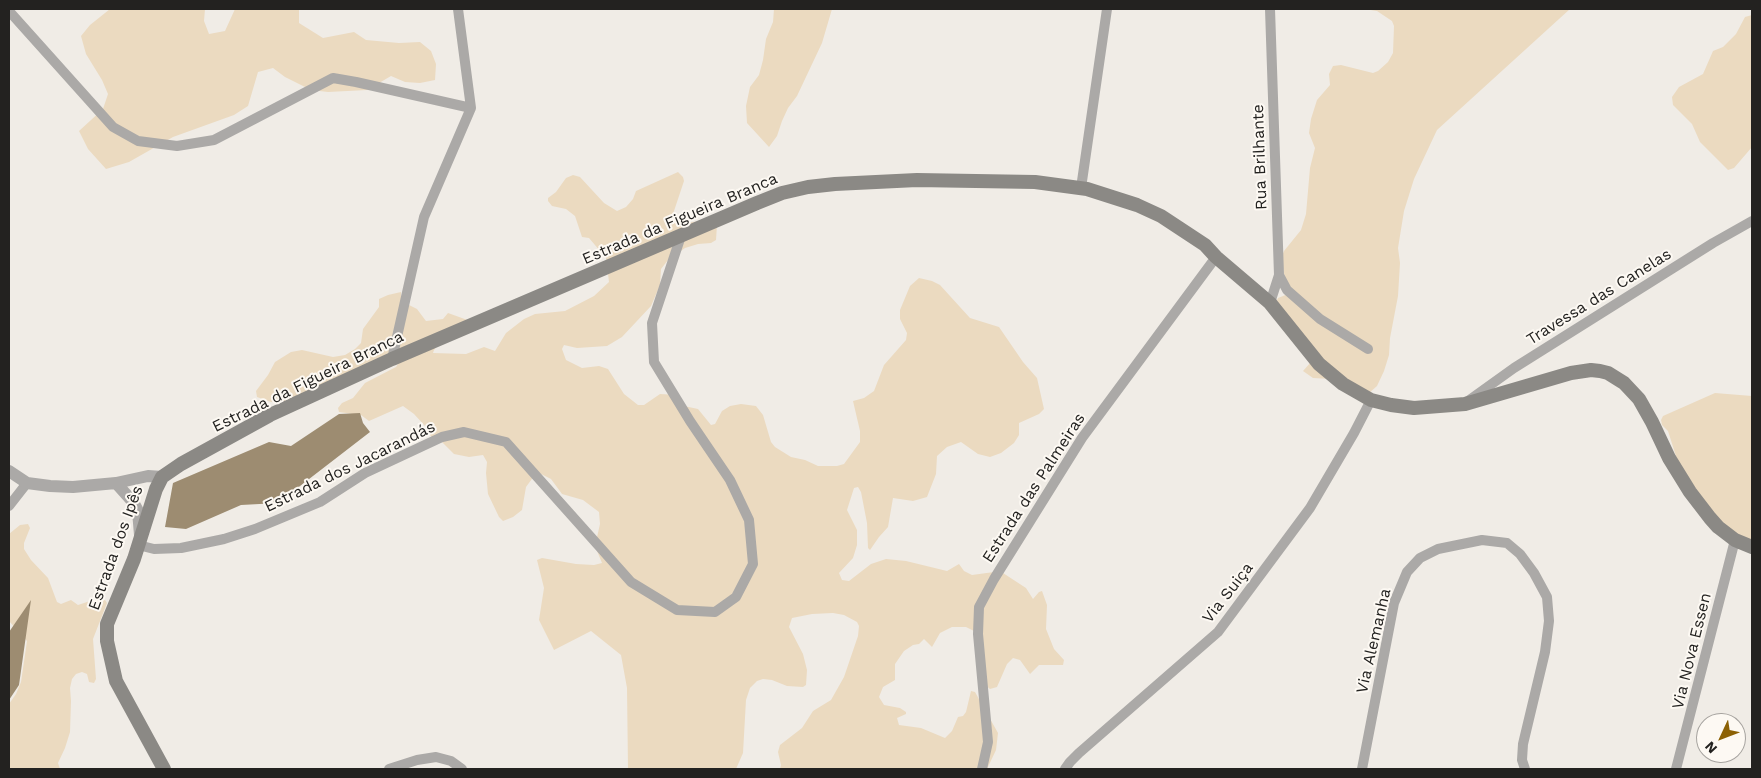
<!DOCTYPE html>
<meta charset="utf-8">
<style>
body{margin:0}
#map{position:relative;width:1761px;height:778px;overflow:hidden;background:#f0ece6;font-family:"Work Sans",sans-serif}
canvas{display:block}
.frame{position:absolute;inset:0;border:10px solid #232220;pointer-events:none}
.north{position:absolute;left:1696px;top:713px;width:50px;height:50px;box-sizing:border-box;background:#fdf9f3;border:1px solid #a6a39f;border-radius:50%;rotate:227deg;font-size:14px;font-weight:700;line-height:20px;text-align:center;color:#232220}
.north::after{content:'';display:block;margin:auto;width:18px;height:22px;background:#8c6104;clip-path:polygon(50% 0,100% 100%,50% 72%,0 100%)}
</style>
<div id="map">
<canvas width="1761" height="778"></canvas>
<div class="frame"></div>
<div class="north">N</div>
</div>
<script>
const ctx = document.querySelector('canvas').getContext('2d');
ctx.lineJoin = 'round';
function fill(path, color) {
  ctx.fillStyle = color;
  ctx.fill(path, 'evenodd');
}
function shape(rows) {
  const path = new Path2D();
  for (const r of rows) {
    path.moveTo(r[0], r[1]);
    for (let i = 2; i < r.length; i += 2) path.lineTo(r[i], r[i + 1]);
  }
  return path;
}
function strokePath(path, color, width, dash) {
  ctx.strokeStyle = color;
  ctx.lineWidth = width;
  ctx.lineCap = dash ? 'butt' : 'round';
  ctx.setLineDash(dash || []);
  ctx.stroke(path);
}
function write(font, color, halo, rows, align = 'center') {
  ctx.font = font + ' "Work Sans",sans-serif';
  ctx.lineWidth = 4;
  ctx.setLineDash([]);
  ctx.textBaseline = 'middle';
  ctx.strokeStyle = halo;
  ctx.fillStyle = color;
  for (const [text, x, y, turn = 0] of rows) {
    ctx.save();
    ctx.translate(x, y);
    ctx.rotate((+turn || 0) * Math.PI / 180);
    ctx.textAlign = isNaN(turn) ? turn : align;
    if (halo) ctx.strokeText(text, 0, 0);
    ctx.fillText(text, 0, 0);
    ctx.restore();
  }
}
const green = shape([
 [110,9,205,9,204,21,209,34,225,31,235,9,299,9,299,23,323,38,354,32,366,40,399,43,420,42,431,51,436,64,435,80,420,83,405,82,391,76,367,90,328,92,311,90,285,77,273,68,258,72,248,106,234,115,173,137,129,162,106,169,88,149,79,131,103,109,108,94,102,80,86,54,81,36,90,25],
 [774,9,832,9,822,43,797,96,788,108,782,121,777,136,769,147,747,123,746,106,750,87,759,75,763,60,766,39,773,22],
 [1364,9,1570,9,1437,130,1414,179,1404,211,1398,248,1400,263,1398,296,1390,338,1389,355,1384,371,1377,386,1368,394,1332,379,1313,378,1303,371,1311,362,1276,302,1278,298,1288,294,1281,258,1284,251,1301,230,1306,214,1310,168,1315,148,1309,133,1311,119,1317,100,1330,85,1329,74,1333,66,1341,65,1373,73,1378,71,1388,62,1393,53,1394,26,1392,21,1377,11],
 [1752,15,1752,147,1734,168,1728,170,1700,142,1692,124,1673,105,1672,97,1679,87,1703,74,1713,51,1723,47,1736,34,1745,17],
 [678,172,683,177,684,181,673,214,674,220,682,223,714,220,717,225,716,240,711,243,698,244,685,248,668,260,661,269,660,285,651,306,622,337,607,346,577,348,564,345,562,349,566,360,582,368,599,366,608,369,624,394,638,405,644,405,660,394,677,395,684,406,698,409,711,425,715,424,722,411,730,406,741,404,756,406,763,415,771,442,775,447,791,457,805,460,818,466,837,466,844,464,860,442,860,431,853,401,864,398,874,391,884,365,906,340,907,333,900,319,900,310,910,286,919,278,932,281,940,285,970,318,999,327,1023,362,1037,378,1044,409,1039,414,1019,423,1019,435,1014,443,1001,453,990,457,978,454,961,442,947,447,937,456,936,474,927,497,913,501,893,498,888,527,879,537,870,550,868,548,867,523,861,492,858,487,854,488,847,510,857,530,857,545,853,558,839,573,842,580,849,581,871,564,886,559,906,561,947,571,959,564,964,571,972,575,994,572,1003,573,1026,588,1033,599,1039,592,1042,591,1047,605,1046,629,1054,649,1064,660,1063,665,1039,665,1030,674,1020,660,1013,658,1007,664,997,687,990,689,984,684,974,631,966,627,952,627,940,633,932,647,924,639,919,644,913,645,904,651,895,664,895,680,883,687,879,697,884,705,900,708,906,712,906,714,897,718,899,725,921,728,945,738,952,731,958,717,963,716,966,712,971,691,975,692,998,733,996,750,987,769,780,769,781,765,778,752,780,745,802,728,813,711,831,700,844,677,858,636,859,626,857,622,844,615,833,613,812,614,792,618,789,627,803,654,807,670,806,685,803,687,787,686,772,680,763,679,757,681,750,688,746,700,743,753,736,769,628,769,627,688,621,655,591,631,554,650,539,620,544,588,537,560,542,558,576,564,594,565,602,563,595,546,600,524,599,512,583,500,562,494,551,479,537,472,526,487,522,510,513,517,503,521,499,517,488,494,486,473,487,462,483,455,469,457,454,454,441,441,432,438,425,426,414,414,403,406,369,421,361,415,339,412,338,408,342,403,353,398,365,383,396,367,398,364,299,400,271,402,257,397,256,391,268,375,275,362,291,352,302,350,333,357,345,355,355,349,361,343,363,329,379,307,379,299,388,295,401,292,401,301,417,309,426,321,443,319,448,313,473,322,437,346,434,350,433,353,466,354,484,347,495,351,506,333,524,319,535,314,565,311,594,296,609,282,608,274,611,272,608,272,606,258,589,238,582,237,575,216,566,209,552,206,548,201,548,198,556,192,566,178,573,175,580,177,604,203,617,211,626,207,633,199,636,191],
 [1715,393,1752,396,1752,549,1738,543,1682,475,1668,431,1662,425,1661,420,1663,416],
 [28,524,30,528,24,543,24,549,31,560,48,578,57,602,61,604,71,600,78,605,90,601,105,600,107,603,93,639,96,679,94,683,89,682,87,674,82,672,76,674,72,679,70,688,71,701,70,732,65,748,58,763,60,769,9,769,9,704,16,694,21,682,27,641,9,621,9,534,20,525]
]);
const water = shape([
 [360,413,363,423,370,432,278,503,241,505,186,529,165,527,173,483,269,442,291,446,339,414],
 [31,600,19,685,9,700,9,632]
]);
const minor = shape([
 [1270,9,1279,275,1270,303],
 [9,11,113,127,138,141,177,146,214,140,333,78,356,82,471,108],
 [1081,188,1107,9],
 [1279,275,1287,290,1320,319,1368,349],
 [392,359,424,217,471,108,458,9],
 [1468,401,1514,368,1713,243,1752,221],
 [9,506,27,483],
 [138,545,154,549,181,548,224,539,255,529,320,502,365,473,442,437,464,432,506,442,631,582,677,610,715,612,736,597,753,564,749,520,730,480,690,421,654,362,652,323,681,236],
 [389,769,417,760,436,757,451,761,462,769],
 [982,769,988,742,978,634,979,607,994,579,1082,438,1216,257],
 [1065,769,1070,762,1079,753,1218,632,1310,508,1354,433,1371,400],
 [1362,769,1394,603,1407,572,1420,558,1438,549,1482,540,1507,543,1520,554,1534,573,1547,597,1549,621,1545,652,1523,744,1522,760,1525,769],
 [1676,769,1735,540]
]);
const tertiary = shape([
 [9,471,27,483,50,486,73,487,116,483,148,476,162,477],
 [116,483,133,502,138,511,140,535]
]);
const secondary = shape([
 [164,769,116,681,107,641,107,624,134,559,156,489,162,477,181,464,270,415,392,359,757,203,782,193,808,187,835,184,917,180,1035,182,1087,189,1137,205,1161,216,1205,245,1216,257,1270,303,1319,364,1343,384,1371,400,1391,405,1414,408,1465,404,1571,373,1591,370,1600,371,1608,373,1624,383,1639,399,1652,422,1669,458,1690,492,1710,518,1718,527,1735,540,1752,547]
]);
const streetNames = [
 ["Rua Brilhante",1260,157,-92],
 ["Estrada da Figueira Branca",680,219,-23],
 ["Travessa das Canelas",1599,297,-32],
 ["Estrada da Figueira Branca",308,382,-26],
 ["Estrada dos Jacarandás",350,467,-26],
 ["Estrada das Palmeiras",1034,488,-57],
 ["Estrada dos Ipês",116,548,-70],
 ["Via Suiça",1228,593,-52],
 ["Via Alemanha",1374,641,-77],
 ["Via Nova Essen",1692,651,-76]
];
fill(green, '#ebdac0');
fill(water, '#9d8c71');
strokePath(minor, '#aba9a7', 10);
strokePath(tertiary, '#aba9a7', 12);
strokePath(secondary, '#8b8985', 14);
write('16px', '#232220', '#fdf9f3', streetNames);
</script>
